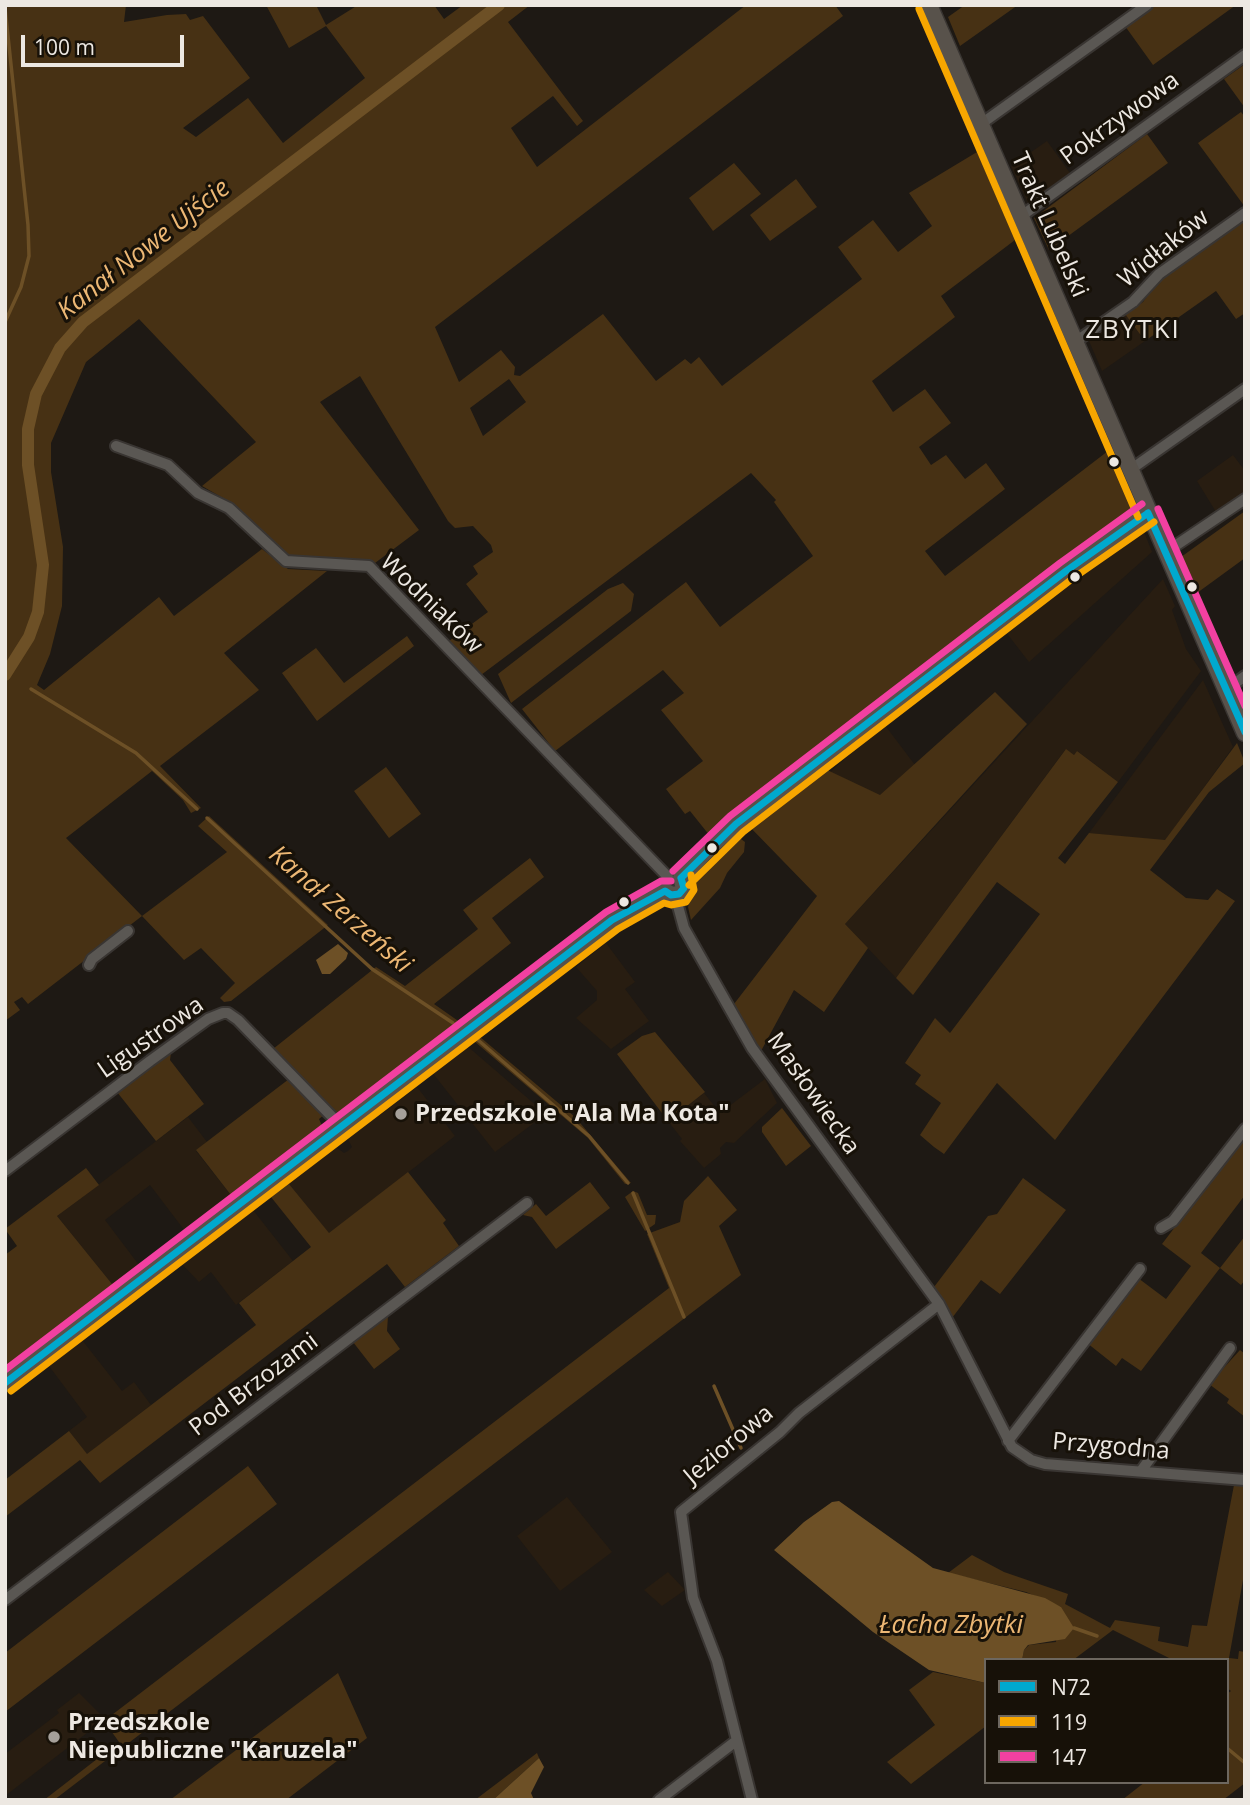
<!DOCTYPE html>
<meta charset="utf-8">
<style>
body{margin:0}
#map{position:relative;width:1250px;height:1805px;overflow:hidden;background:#1e1914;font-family:"Open Sans",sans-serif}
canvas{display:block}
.frame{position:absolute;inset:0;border:7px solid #ede8e2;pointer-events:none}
.legend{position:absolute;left:984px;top:1658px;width:245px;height:126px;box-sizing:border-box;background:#171108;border:2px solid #6d675f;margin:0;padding:9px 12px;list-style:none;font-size:21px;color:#ede8e2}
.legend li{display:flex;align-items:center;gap:14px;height:35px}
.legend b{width:35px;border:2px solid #6d675f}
.scale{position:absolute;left:21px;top:35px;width:163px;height:32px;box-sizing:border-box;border:4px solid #ede8e2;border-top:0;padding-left:9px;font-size:21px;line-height:24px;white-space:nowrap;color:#ede8e2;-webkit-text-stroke:5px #171108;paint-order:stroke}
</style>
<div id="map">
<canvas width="1250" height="1805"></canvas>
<div class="frame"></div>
<ul class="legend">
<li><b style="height:9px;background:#00a9ce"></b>N72</li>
<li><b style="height:9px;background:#f7a600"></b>119</li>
<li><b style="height:9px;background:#f240a1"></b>147</li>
</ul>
<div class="scale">100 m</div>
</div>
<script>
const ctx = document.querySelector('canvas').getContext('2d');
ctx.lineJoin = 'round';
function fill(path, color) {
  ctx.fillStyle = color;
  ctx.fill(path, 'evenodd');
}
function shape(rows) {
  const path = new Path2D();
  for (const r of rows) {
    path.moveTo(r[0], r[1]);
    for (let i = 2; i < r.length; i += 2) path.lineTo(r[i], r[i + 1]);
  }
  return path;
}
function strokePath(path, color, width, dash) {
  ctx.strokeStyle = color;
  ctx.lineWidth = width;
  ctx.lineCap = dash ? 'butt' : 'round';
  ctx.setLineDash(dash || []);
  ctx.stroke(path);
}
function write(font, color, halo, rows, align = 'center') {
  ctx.font = font + ' "Open Sans",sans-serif';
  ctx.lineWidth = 6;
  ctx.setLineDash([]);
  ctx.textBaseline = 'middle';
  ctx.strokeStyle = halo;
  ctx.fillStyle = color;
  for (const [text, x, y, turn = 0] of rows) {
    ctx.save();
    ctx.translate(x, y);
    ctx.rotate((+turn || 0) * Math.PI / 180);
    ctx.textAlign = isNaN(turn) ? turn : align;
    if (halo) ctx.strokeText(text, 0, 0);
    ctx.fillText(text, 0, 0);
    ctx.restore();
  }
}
const built = shape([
 [1047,141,1070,173,1028,203,1011,166],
 [1125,314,1145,341,1102,371,1089,341],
 [1233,455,1245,471,1245,492,1216,512,1197,481],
 [1132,531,1144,532,1152,552,1029,662,1005,631],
 [1163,579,1175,606,1172,610,1186,649,1201,671,1118,782,1077,751,1074,755,1065,750,896,978,845,924],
 [1203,680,1233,747,1165,841,1089,833],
 [884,724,915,765,880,796,830,772],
 [606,943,635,982,625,989,649,1021,611,1049,576,1018,597,1000,597,991,576,967],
 [466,1045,546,1114,495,1152,431,1071],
 [765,1079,777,1103,734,1143,726,1142,720,1148,721,1154,704,1168,680,1141,682,1139,668,1121,704,1093,720,1113],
 [417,1087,455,1136,329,1234,289,1184,295,1176,294,1172,333,1145,344,1153,348,1151,352,1147,346,1135,377,1112,380,1115],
 [188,1117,207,1142,196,1151,234,1199,188,1235,150,1185,105,1220,139,1265,112,1284,57,1216],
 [253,1210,293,1261,236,1305,211,1272,199,1282,178,1260,193,1250,198,1252],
 [82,1340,122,1391,134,1382,151,1405,87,1455,69,1431,87,1417,49,1366],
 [567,1497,612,1552,560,1591,517,1536],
 [668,1572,685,1590,662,1606,644,1590],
 [79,1693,105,1719,5,1796,5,1754,59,1713,57,1710]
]);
const green = shape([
 [5,5,126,5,124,22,167,15,186,14,190,20,203,16,250,78,183,128,196,137,248,98,283,143,365,78,326,26,289,48,266,5,316,5,326,25,358,5,434,5,444,19,463,5,530,5,508,22,583,121,577,126,553,96,511,128,537,167,746,5,835,5,843,16,435,327,459,382,501,350,515,367,514,375,520,376,603,314,656,381,685,359,691,364,699,357,722,386,862,279,838,247,873,220,898,252,932,226,909,193,977,152,1015,240,941,296,955,317,872,381,893,412,925,389,951,423,919,447,931,465,946,455,965,479,986,463,1005,489,925,551,945,576,1108,451,1133,510,710,836,690,811,685,814,666,789,703,761,661,710,684,693,663,670,555,751,522,709,686,582,720,627,813,556,774,502,776,500,751,473,481,675,449,641,488,612,466,584,478,574,473,566,493,552,491,545,473,526,455,528,448,521,360,376,320,402,419,530,375,563,292,558,282,552,228,501,202,486,256,442,139,319,86,362,51,443,51,472,63,547,62,606,50,654,37,685,44,690,159,597,174,616,262,549,288,569,327,571,224,653,259,690,160,766,201,808,191,813,183,800,152,771,66,838,142,916,227,852,198,826,209,816,328,925,231,1001,224,1002,220,998,235,983,201,948,184,960,142,916,28,1004,22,997,14,1002,20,1010,5,1021],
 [509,379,526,402,483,436,470,408],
 [965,5,1018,5,960,46,948,17],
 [1155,5,1236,5,1153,65,1125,26],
 [1245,64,1245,108,1224,79],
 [1241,112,1245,117,1245,207,1198,143],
 [1147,134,1168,163,1049,250,1034,218],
 [734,163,761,194,713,231,689,198],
 [796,179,817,207,770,241,750,215],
 [1245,218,1245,313,1236,319,1216,291,1145,341,1125,314,1143,302,1156,283],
 [1245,511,1245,558,1197,593,1181,557],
 [623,583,634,594,631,611,511,703,498,674,608,589],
 [407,636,414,646,317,721,282,673,316,648,344,683],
 [995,692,1027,724,845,924,868,948,824,1012,794,990,761,1051,734,1004,817,896,748,825,823,768,880,795],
 [1237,743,1245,763,1209,792,1150,870,1186,898,1208,900,1217,889,1235,901,1055,1140,997,1083,944,1154,934,1147,920,1135,941,1103,915,1084,921,1075,905,1063,935,1018,950,1033,1040,914,997,882,913,995,896,978,1066,749,1074,755,1077,751,1118,782,1058,858,1065,864,1089,833,1165,840],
 [386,767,421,814,389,838,354,791],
 [737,836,745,842,744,852,727,873,720,888,691,920,688,907,699,872],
 [530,858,544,877,492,918,511,943,434,1004,464,1025,341,1119,273,1049,376,967,405,986,478,929,463,910],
 [203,1029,171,1053,170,1060,204,1104,156,1141,117,1092],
 [655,1032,705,1092,668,1121,617,1054,642,1036],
 [480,1037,575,1117,631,1183,625,1184,588,1138,474,1041],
 [289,1079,325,1114,319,1119,323,1128,234,1199,196,1150],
 [782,1108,811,1146,786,1166,762,1132,762,1127],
 [1245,1135,1245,1195,1201,1253,1220,1268,1245,1236,1245,1280,1241,1285,1220,1268,1141,1371,1122,1358,1116,1366,1087,1343,1138,1278,1166,1299,1191,1266,1162,1244],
 [86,1168,99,1185,57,1216,112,1284,139,1265,142,1270,5,1374,5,1255,17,1246,5,1229],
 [408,1172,446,1220,443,1223,459,1246,405,1287,387,1264,100,1483,80,1460,5,1517,5,1480,69,1431,87,1454,256,1325,239,1303,311,1247,271,1197,289,1184,329,1233],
 [708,1176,737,1210,719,1226,741,1275,54,1800,44,1800,119,1742,104,1721,669,1288,647,1234,680,1222,684,1201],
 [1023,1178,1066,1210,1000,1294,981,1280,952,1318,934,1287,988,1216,997,1214],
 [590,1182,610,1208,556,1249,532,1217,523,1215,536,1204,546,1216],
 [633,1191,638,1193,647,1215,656,1215,655,1224,645,1231,625,1197],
 [388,1316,387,1331,400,1349,374,1369,353,1342],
 [1240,1350,1245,1354,1245,1417,1227,1403,1229,1399,1209,1384],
 [248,1466,277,1504,5,1712,5,1653],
 [1234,1485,1245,1486,1245,1569,1229,1658,1238,1659,1239,1651,1245,1652,1245,1783,1223,1800,1122,1800,1145,1782,1227,1782,1227,1694,1231,1691,1227,1688,1227,1660,1173,1660,1113,1630,1073,1660,1022,1660,1024,1650,1029,1645,1056,1642,1061,1607,1026,1592,948,1573,972,1555,1004,1572,1068,1594,1065,1604,1110,1628,1115,1620,1160,1627,1158,1641,1188,1647,1192,1625,1207,1626],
 [933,1672,986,1683,986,1726,911,1784,887,1762,935,1725,909,1690],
 [338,1673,367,1738,286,1800,170,1800],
 [537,1753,539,1758,493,1800,475,1800]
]);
const water = shape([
 [338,944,348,953,346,959,330,974,322,974,316,960],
 [839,1501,933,1568,1045,1598,1061,1607,1074,1628,1065,1639,1028,1645,1024,1650,1022,1660,986,1660,986,1683,929,1670,873,1632,774,1550,804,1522,832,1502],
 [539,1758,544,1767,531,1793,534,1800,493,1800]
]);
const stream = shape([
 [5,8,28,225,29,256,21,287,5,322],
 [31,689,136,753,197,809],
 [207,818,372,969,453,1023],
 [478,1040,589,1136,628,1183],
 [633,1193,684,1317],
 [714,1386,741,1448],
 [1074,1628,1097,1636],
 [1227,1748,1245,1763]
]);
const canal = shape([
 [5,675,29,637,38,612,43,565,28,465,28,429,36,394,60,348,83,322,499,5]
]);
const street = shape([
 [981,124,1147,5],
 [1020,217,1245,55],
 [1075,342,1133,302,1159,274,1245,213],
 [116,446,168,465,198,493,229,508,286,561,369,566,668,877],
 [1130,470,1245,389],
 [1166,552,1245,499],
 [1226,690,1245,676],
 [675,895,684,928,752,1048,939,1304,1012,1447,1031,1460,1045,1464,1245,1480],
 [89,965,92,959,128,931],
 [5,1171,150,1061,208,1019,223,1013,228,1013,238,1020,341,1126],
 [1161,1228,1173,1221,1245,1129],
 [1008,1441,1140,1269],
 [1141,1471,1230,1348],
 [5,1600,527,1203],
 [659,1800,736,1741],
 [752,1800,717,1661,693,1598,681,1512,780,1432,799,1413,939,1304]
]);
const secondary = shape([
 [929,5,1245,733],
 [681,878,710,847,736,824,1066,571,1148,513],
 [5,1383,612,920,665,891,671,895,679,894,684,888,681,878]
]);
const bus1 = shape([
 [1148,513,1245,732],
 [681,878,736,824,1066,571,1148,513],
 [5,1383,612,920,665,891,671,895,679,894,684,888,681,878]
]);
const bus2 = shape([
 [919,9,1138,517],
 [689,885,743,832,1072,579,1154,522],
 [11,1391,618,929,664,903,671,905,686,902,694,890,691,875]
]);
const bus3 = shape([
 [1158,509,1245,706],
 [673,871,730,816,1060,563,1142,504],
 [5,1370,606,912,661,881,671,881]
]);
const markers = [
 [1114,462,6,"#ede8e2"],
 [1075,577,6,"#ede8e2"],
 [1192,587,6,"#ede8e2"],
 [712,848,6,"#ede8e2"],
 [624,902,6,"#ede8e2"],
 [401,1114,7,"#a5a09a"],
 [54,1737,7,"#a5a09a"]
];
const streetNames = [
 ["Pokrzywowa",1120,119,-36],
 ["Trakt Lubelski",1049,225,66],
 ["Widłaków",1164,249,-39],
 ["Wodniaków",431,604,44],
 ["Ligustrowa",151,1038,-35],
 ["Masłowiecka",813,1094,55],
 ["Pod Brzozami",254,1385,-37],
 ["Jeziorowa",729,1445,-40],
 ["Przygodna",1111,1447,5]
];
const poiNames = [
 ["Przedszkole \"Ala Ma Kota\"",415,1114],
 ["Przedszkole",68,1723],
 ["Niepubliczne \"Karuzela\"",68,1751]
];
const waterNames = [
 ["Kanał Nowe Ujście",144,250,-38],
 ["Kanał Zerzeński",340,910,41],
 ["Łacha Zbytki",951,1626]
];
const neighbourhoodNames = [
 ["ZBYTKI",1133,331]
];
fill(built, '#281d11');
fill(green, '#473114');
fill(water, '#6d5026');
strokePath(stream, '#6d5026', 3.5);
strokePath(canal, '#6d5026', 12);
strokePath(street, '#393532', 14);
strokePath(secondary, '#393532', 19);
strokePath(street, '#5a5753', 10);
strokePath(secondary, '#58524b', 16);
strokePath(bus1, '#00a9ce', 7);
strokePath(bus2, '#f7a600', 7);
strokePath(bus3, '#f240a1', 7);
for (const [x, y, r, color] of markers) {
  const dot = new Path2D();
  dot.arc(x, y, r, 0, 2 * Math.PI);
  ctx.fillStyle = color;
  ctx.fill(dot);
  strokePath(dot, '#171108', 2.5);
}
write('24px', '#ede8e2', '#171108', streetNames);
write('bold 24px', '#ede8e2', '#171108', poiNames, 'left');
write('italic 26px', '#ecb774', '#171108', waterNames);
ctx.letterSpacing = '2px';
write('26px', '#ede8e2', '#171108', neighbourhoodNames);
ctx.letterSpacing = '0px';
</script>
